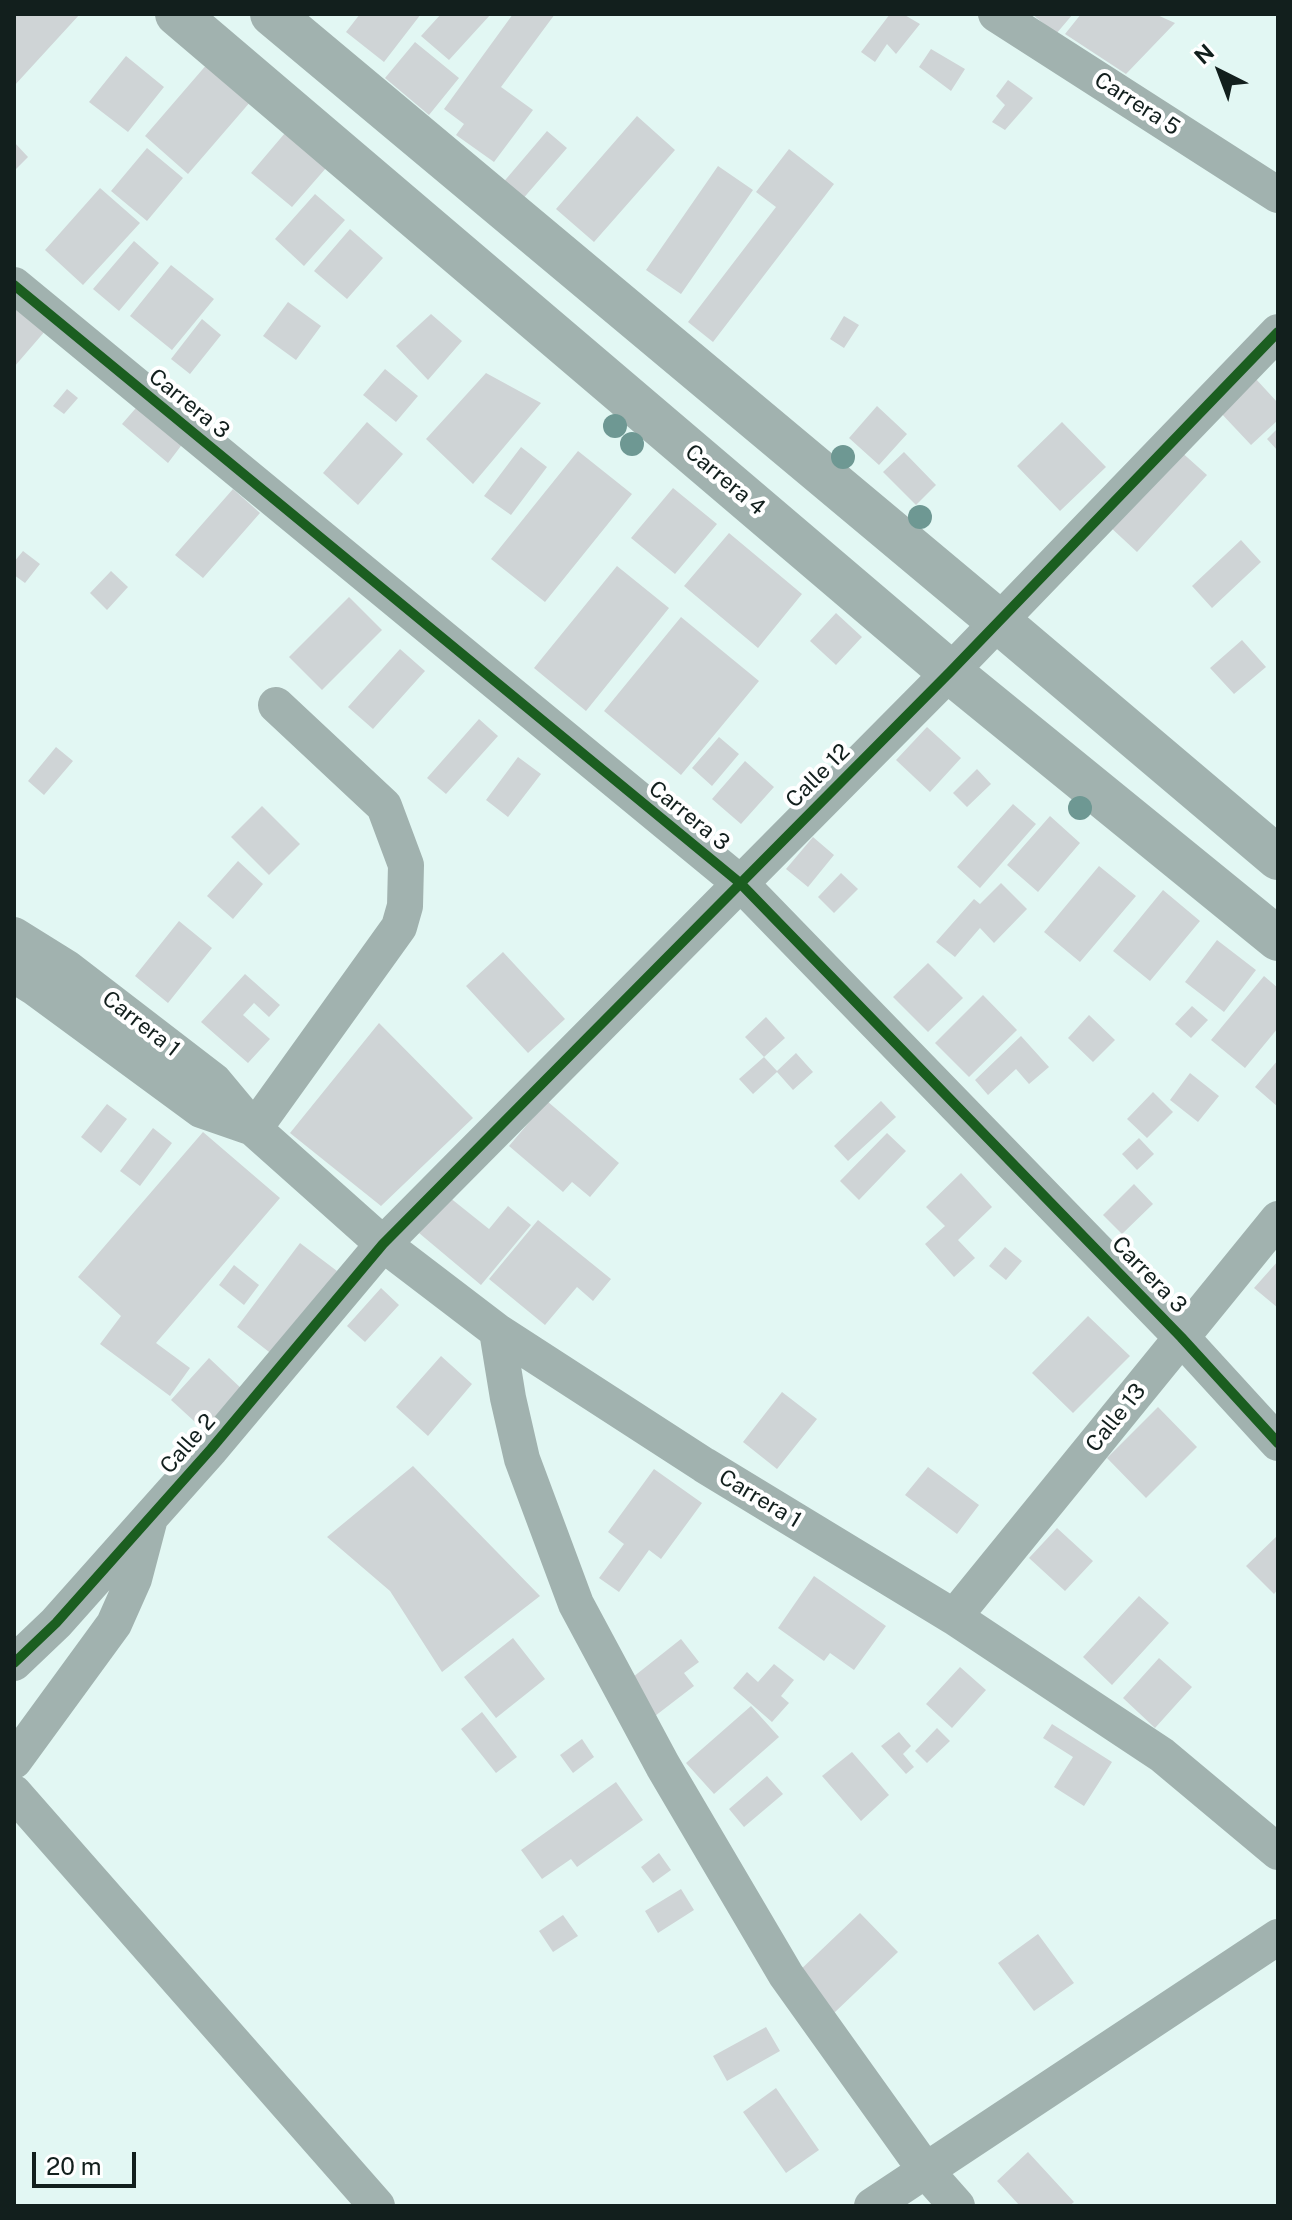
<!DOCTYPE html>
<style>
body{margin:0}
#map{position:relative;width:1292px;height:2220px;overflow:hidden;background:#e2f7f3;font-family:"Public Sans",sans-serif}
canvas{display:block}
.frame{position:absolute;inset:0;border:16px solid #121f1d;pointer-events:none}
.north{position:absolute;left:1180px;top:32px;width:80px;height:80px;-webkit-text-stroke:6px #fff;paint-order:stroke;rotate:318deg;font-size:22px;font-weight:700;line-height:32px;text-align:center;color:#121f1d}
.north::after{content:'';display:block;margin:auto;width:28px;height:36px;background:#121f1d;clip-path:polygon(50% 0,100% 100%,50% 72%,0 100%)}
.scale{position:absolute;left:32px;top:2152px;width:104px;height:36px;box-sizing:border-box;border:4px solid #121f1d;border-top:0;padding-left:10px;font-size:24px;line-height:28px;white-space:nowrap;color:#121f1d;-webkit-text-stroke:6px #fff;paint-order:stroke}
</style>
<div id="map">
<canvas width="1292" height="2220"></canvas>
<div class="frame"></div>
<div class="north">N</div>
<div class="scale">20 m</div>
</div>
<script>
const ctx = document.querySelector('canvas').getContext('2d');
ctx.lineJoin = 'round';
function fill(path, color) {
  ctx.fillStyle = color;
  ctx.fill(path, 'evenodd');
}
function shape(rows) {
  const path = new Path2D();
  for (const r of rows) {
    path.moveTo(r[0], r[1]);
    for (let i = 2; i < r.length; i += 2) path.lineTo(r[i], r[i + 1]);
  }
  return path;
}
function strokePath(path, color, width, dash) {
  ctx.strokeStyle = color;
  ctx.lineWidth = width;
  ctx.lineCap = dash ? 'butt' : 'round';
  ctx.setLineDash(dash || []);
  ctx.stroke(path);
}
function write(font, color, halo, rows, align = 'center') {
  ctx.font = font + ' "Public Sans",sans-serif';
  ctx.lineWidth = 8;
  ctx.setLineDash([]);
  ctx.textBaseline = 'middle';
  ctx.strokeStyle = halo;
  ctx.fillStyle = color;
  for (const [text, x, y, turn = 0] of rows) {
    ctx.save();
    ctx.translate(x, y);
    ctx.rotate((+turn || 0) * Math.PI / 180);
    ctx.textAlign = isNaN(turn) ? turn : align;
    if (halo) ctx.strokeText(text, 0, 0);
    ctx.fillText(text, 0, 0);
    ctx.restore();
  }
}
const building = shape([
 [14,14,80,14,14,86],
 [360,14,421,14,384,62,346,32],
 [441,14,491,14,449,60,421,36],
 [513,14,555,14,501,87,533,110,494,162,456,135,464,124,444,109],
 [890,14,903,14,920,24,896,54,887,44,875,62,861,52],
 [1032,14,1073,14,1056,34],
 [1081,14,1155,14,1175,23,1126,74,1065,34],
 [415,42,459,78,429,115,385,78],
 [931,49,965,69,951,91,919,67],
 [126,56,164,87,128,132,89,102],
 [208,63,251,101,188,174,145,136],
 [1008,80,1033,98,1005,130,992,122,1005,105,996,96],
 [637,116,675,150,594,242,556,209],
 [547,131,567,148,521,201,501,185],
 [285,133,326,168,292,207,251,173],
 [14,142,28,157,14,171],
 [147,148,183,178,147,221,111,191],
 [789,149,834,184,713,342,688,322,776,207,756,192],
 [718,166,753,190,681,294,646,270],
 [100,188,140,223,83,285,45,250],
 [315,194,345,220,304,266,275,239],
 [350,229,383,258,347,299,314,271],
 [134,241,159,263,119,311,93,289],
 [171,265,214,299,172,350,130,316],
 [288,302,321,326,296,360,263,336],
 [14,306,46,330,14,367],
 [431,314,462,341,428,380,396,346],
 [844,316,859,325,844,348,830,339],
 [202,319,221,335,190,374,171,359],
 [385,369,418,396,396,422,363,395],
 [486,373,541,403,473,484,426,439],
 [1255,378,1278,403,1278,420,1251,445,1219,411],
 [67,389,78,398,64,414,53,406],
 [142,401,187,438,168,463,122,424],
 [877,406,907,434,879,465,849,438],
 [367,422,403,454,358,505,323,473],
 [1062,422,1106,467,1060,511,1017,466],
 [1278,428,1278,451,1267,439],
 [521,447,547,467,511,515,484,496],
 [1178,449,1207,475,1137,552,1108,525],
 [578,451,632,494,545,602,491,559],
 [904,452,936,485,916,505,883,472],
 [673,488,717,524,675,574,631,538],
 [233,489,260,513,203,578,175,555],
 [729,533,802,594,758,648,684,586],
 [1241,540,1261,562,1212,608,1192,586],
 [23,551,40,564,25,583,14,575,14,562],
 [617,566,669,608,586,711,534,668],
 [111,571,128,587,107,610,90,593],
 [349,597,382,630,322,690,289,657],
 [836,613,862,637,836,665,810,641],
 [681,617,759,681,681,775,604,711],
 [1242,640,1266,667,1234,694,1210,668],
 [400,649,425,671,373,729,348,707],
 [479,719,498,736,446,794,427,778],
 [927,727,961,758,930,792,896,760],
 [719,737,739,754,712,786,692,768],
 [56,747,73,761,44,795,28,781],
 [518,757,541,774,508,817,486,800],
 [745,761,774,787,741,824,712,799],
 [977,769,991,784,967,807,953,793],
 [1013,804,1036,824,980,888,957,867],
 [262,806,300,844,269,875,231,837],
 [1050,816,1080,843,1038,892,1007,865],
 [813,837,834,855,808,887,786,869],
 [238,861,263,884,233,919,207,896],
 [1099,866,1136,896,1080,962,1044,932],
 [841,873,858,889,834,913,818,897],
 [1001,883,1027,909,994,943,980,928,955,957,936,942,974,899,980,904],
 [1163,890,1200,921,1150,981,1113,951],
 [179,921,212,948,168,1003,135,976],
 [1217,940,1256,970,1224,1012,1185,982],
 [503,952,565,1019,528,1053,466,986],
 [928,963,963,998,928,1032,893,997],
 [245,974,280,1005,269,1017,254,1003,243,1015,270,1039,248,1063,201,1022],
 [1264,976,1278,988,1278,1028,1245,1068,1211,1040],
 [983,995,1017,1030,969,1077,935,1043],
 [1192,1006,1208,1020,1191,1038,1175,1024],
 [1089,1015,1115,1040,1093,1062,1068,1038],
 [766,1017,785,1038,764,1057,745,1037],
 [379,1023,473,1118,381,1206,290,1133],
 [1021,1036,1049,1067,1029,1084,1016,1069,988,1095,975,1080],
 [796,1053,813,1072,793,1090,777,1072,753,1094,739,1079,764,1057,777,1071],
 [1278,1060,1278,1107,1255,1087],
 [1190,1073,1219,1096,1198,1122,1170,1100],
 [1153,1092,1173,1112,1147,1138,1127,1119],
 [547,1101,619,1163,590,1197,572,1182,563,1192,509,1146],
 [881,1101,896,1117,848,1161,834,1146],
 [107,1104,127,1119,101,1153,81,1137],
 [153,1128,172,1143,140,1186,120,1171],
 [203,1132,280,1198,156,1343,190,1368,170,1396,100,1344,121,1316,78,1277],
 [887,1133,906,1151,859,1200,840,1181],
 [1139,1138,1154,1154,1137,1170,1122,1154],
 [961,1173,992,1207,958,1240,975,1258,954,1277,925,1244,945,1226,926,1207],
 [1134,1184,1153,1204,1122,1234,1103,1215],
 [449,1197,489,1229,508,1206,531,1225,481,1285,419,1233],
 [538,1220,611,1279,593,1301,577,1287,545,1325,489,1279],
 [300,1243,337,1271,273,1355,237,1327],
 [1005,1247,1022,1261,1006,1280,989,1266],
 [1278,1261,1278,1308,1254,1288],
 [234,1265,259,1285,244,1305,219,1285],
 [381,1288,399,1305,365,1342,347,1326],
 [1088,1316,1130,1356,1073,1413,1032,1373],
 [441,1356,472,1384,428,1436,396,1407],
 [209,1358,244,1391,206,1432,171,1400],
 [782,1392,817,1419,777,1469,743,1442],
 [1158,1407,1197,1447,1146,1498,1107,1458],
 [413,1466,540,1596,442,1672,390,1591,327,1537],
 [928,1467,979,1505,957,1534,905,1495],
 [654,1469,702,1503,661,1559,649,1550,619,1592,599,1578,624,1544,608,1532],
 [1057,1528,1093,1561,1065,1591,1029,1558],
 [1278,1535,1278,1589,1274,1594,1246,1566],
 [814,1576,886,1626,854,1670,830,1653,824,1661,778,1628],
 [1139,1596,1169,1623,1112,1685,1083,1657],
 [513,1638,545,1679,496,1718,464,1677],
 [681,1639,699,1662,684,1673,694,1686,655,1716,628,1681],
 [1159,1658,1192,1687,1155,1728,1123,1698],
 [774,1664,794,1680,781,1696,789,1703,772,1722,733,1688,747,1672,758,1682],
 [960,1667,986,1690,952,1728,926,1704],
 [751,1706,779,1737,714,1794,686,1763],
 [482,1712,517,1757,496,1773,461,1729],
 [1052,1724,1112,1762,1084,1806,1054,1787,1073,1757,1043,1738],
 [937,1728,950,1741,927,1763,915,1751],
 [899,1732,911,1746,903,1754,914,1767,906,1774,881,1746],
 [582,1739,594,1757,573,1773,560,1755],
 [852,1752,889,1795,861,1821,822,1776],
 [767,1776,783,1794,744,1827,729,1809],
 [616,1782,643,1820,577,1867,571,1859,542,1879,521,1850],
 [659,1853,671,1870,653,1883,641,1867],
 [681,1889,694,1910,658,1933,645,1911],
 [860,1913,898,1952,834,2013,797,1973],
 [563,1915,578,1936,553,1952,539,1931],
 [1038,1934,1074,1983,1034,2011,998,1963],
 [766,2027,780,2051,727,2081,713,2056],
 [776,2088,819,2150,786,2173,743,2112],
 [1028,2152,1074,2202,1069,2206,1020,2206,997,2181]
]);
const minor = shape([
 [996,14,1278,195],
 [14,285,740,883,1181,1337,1278,1443],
 [14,935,67,968,214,1081,254,1129,383,1244,497,1331,704,1465,954,1617,1162,1755,1278,1852],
 [14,975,35,988,201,1110,253,1128],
 [254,1129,399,927,405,906,406,865,384,806,276,705],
 [497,1331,508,1398,522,1459,576,1604,663,1766,786,1975,926,2171,957,2206],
 [954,1617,1278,1219],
 [14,1663,56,1623,211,1449,383,1244,950,672,1278,332],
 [14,1761,114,1624,134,1579,149,1522],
 [14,1793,377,2206],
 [872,2206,1278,1937]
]);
const tertiary = shape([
 [177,14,950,672,1278,939],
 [272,14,998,621,1278,858]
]);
const cycleway = shape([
 [14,285,740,883,1181,1337,1278,1443],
 [14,1663,56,1623,211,1449,383,1244,950,672,1278,332]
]);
const trees = [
 [615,426],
 [632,444],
 [843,457],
 [920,517],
 [1080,808]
];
const streetNames = [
 ["Carrera 5",1137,104,33],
 ["Carrera 3",189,404,39],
 ["Carrera 4",725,480,40],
 ["Calle 12",818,776,-45],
 ["Carrera 3",689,816,39],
 ["Carrera 1",141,1024,38],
 ["Carrera 3",1149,1275,46],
 ["Calle 13",1116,1418,-51],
 ["Calle 2",188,1444,-49],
 ["Carrera 1",760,1499,31]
];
fill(building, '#cfd4d6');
strokePath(minor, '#a1b2af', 36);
strokePath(tertiary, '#a1b2af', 44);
strokePath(cycleway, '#1b5e20', 10);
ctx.fillStyle = '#6e9893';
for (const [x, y] of trees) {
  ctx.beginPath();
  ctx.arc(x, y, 12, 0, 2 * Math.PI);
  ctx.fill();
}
write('22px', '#121f1d', '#fff', streetNames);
</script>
